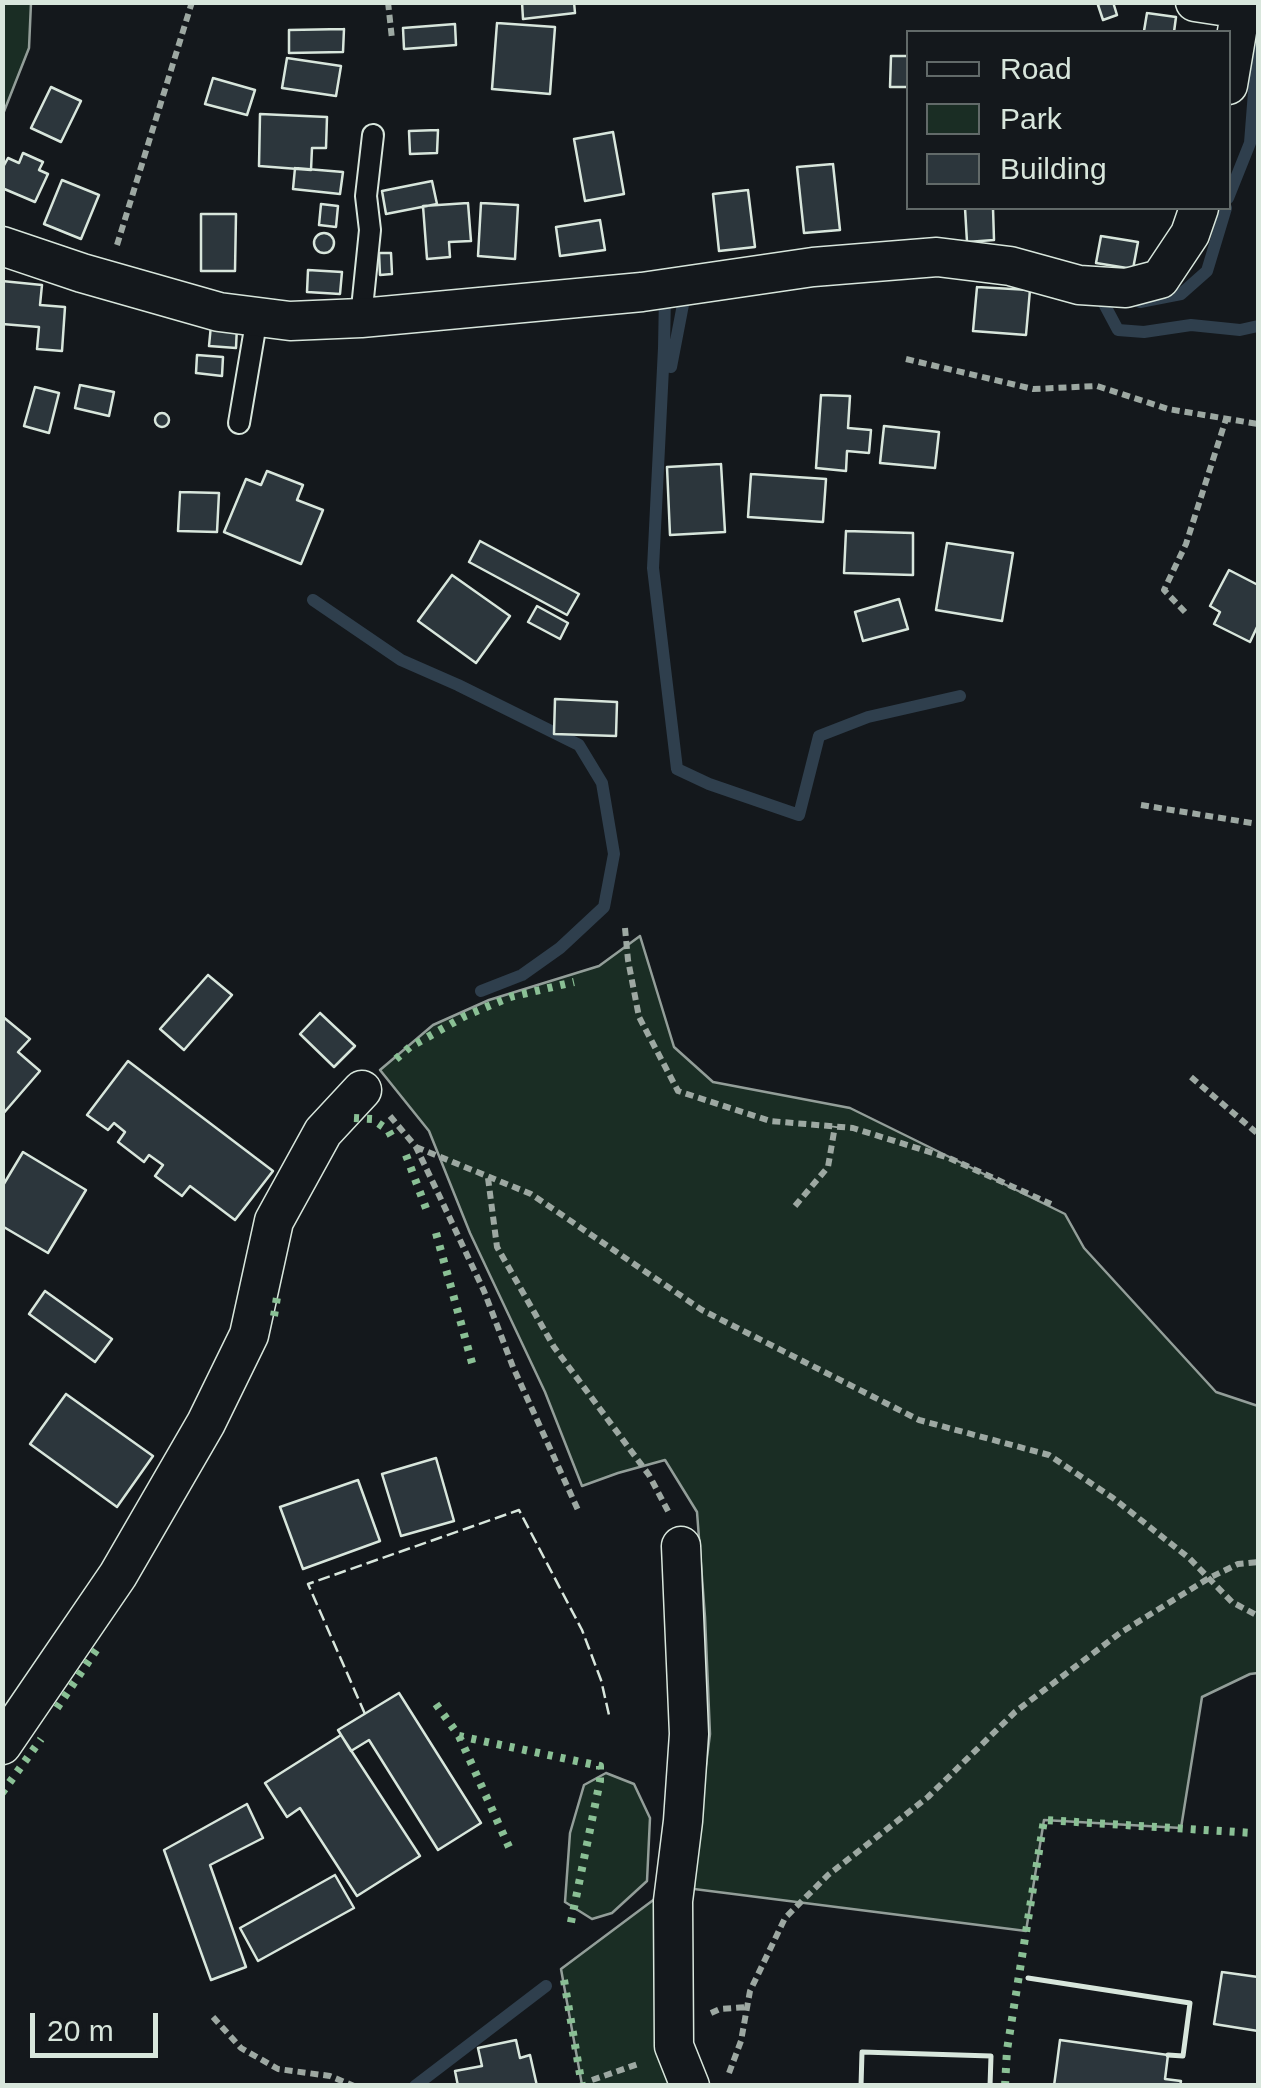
<!DOCTYPE html>
<style>
body{margin:0}
#map{position:relative;width:1261px;height:2088px;overflow:hidden;background:#14181c;font-family:Arial,sans-serif}
canvas{display:block}
.frame{position:absolute;inset:0;border:5px solid #d8e6dc;pointer-events:none}
.legend{position:absolute;left:906px;top:30px;width:325px;height:180px;box-sizing:border-box;background:#14181c;border:2px solid #626a69;margin:0;padding:12px 18px;list-style:none;font-size:30px;color:#d8e6dc}
.legend li{display:flex;align-items:center;gap:20px;height:50px}
.legend b{width:50px;border:2px solid #626a69}
.scale{position:absolute;left:30px;top:2013px;width:128px;height:45px;box-sizing:border-box;border:5px solid #d8e6dc;border-top:0;padding-left:12px;font-size:30px;line-height:35px;white-space:nowrap;color:#d8e6dc;-webkit-text-stroke:8px #14181c;paint-order:stroke}
</style>
<div id="map">
<canvas width="1261" height="2088"></canvas>
<div class="frame"></div>
<ul class="legend">
<li><b style="height:12px;background:#14181c"></b>Road</li>
<li><b style="height:28px;background:#1a2d24"></b>Park</li>
<li><b style="height:28px;background:#2c363c"></b>Building</li>
</ul>
<div class="scale">20 m</div>
</div>
<script>
const ctx = document.querySelector('canvas').getContext('2d');
ctx.lineJoin = 'round';
function fill(path, color) {
  ctx.fillStyle = color;
  ctx.fill(path, 'evenodd');
}
function shape(rows) {
  const path = new Path2D();
  for (const r of rows) {
    if (r.length === 3) {
      path.moveTo(r[0] + r[2], r[1]);
      path.arc(r[0], r[1], r[2], 0, 2 * Math.PI);
      continue;
    }
    path.moveTo(r[0], r[1]);
    for (let i = 2; i < r.length; i += 2) path.lineTo(r[i], r[i + 1]);
  }
  return path;
}
function strokePath(path, color, width, dash) {
  ctx.strokeStyle = color;
  ctx.lineWidth = width;
  ctx.lineCap = dash ? 'butt' : 'round';
  ctx.setLineDash(dash || []);
  ctx.stroke(path);
}
const green = shape([
 [3,2,31,3,29,48,3,114,3,2],
 [640,936,674,1047,713,1082,850,1108,1065,1214,1084,1248,1216,1392,1258,1406,1258,1673,1250,1674,1202,1697,1181,1828,1044,1820,1026,1931,694,1889,694,1858,710,1734,705,1617,697,1512,665,1460,618,1473,582,1486,545,1392,470,1233,429,1131,380,1070,433,1025,489,1000,599,966,640,936],
 [606,1773,634,1784,650,1818,647,1881,612,1913,592,1919,565,1902,570,1833,584,1785,606,1773],
 [660,1895,679,2085,582,2085,561,1969,660,1895]
]);
const stream = shape([
 [1228,198,1250,143,1258,41],
 [661,296,665,295,664,348,653,568,677,769,709,784,799,815,819,736,868,717,960,696],
 [1102,300,1118,330,1144,332,1191,325,1240,330,1258,326],
 [1140,302,1181,294,1207,271,1226,208],
 [671,367,686,289],
 [313,600,401,660,458,685,579,745,602,783,614,854,604,907,560,948,522,975,481,991],
 [415,2086,546,1986]
]);
const building = shape([
 [522,2,574,2,575,13,523,19,522,2],
 [1104,2,1113,2,1117,15,1103,20,1098,5,1104,2],
 [1147,13,1176,17,1174,32,1144,31,1147,13],
 [497,23,555,27,550,94,492,89,497,23],
 [455,24,456,45,404,49,403,28,455,24],
 [344,29,343,52,289,53,289,30,344,29],
 [891,56,908,56,908,87,890,87,891,56],
 [287,58,341,66,336,96,282,88,287,58],
 [213,78,255,90,247,115,205,104,213,78],
 [51,87,81,101,61,142,31,128,51,87],
 [260,114,327,117,326,148,312,148,311,170,259,166,260,114],
 [438,130,437,153,410,154,409,131,438,130],
 [613,132,624,194,585,201,574,139,613,132],
 [23,153,43,162,39,170,48,174,35,202,2,188,2,169,8,158,19,163,23,153],
 [833,164,840,230,804,233,797,167,833,164],
 [295,168,343,172,340,194,293,189,295,168],
 [62,180,99,195,81,239,44,224,62,180],
 [432,181,437,204,386,214,382,191,432,181],
 [748,190,755,247,719,251,713,194,748,190],
 [468,203,471,241,449,242,450,257,427,259,423,206,468,203],
 [481,203,518,205,515,259,478,256,481,203],
 [321,204,338,206,336,227,319,225,321,204],
 [965,208,993,208,994,240,967,242,965,208],
 [201,214,236,214,235,271,201,271,201,214],
 [600,220,605,250,560,256,556,227,600,220],
 [324,243,10],
 [1101,236,1138,242,1133,269,1096,263,1101,236],
 [379,253,391,253,392,274,380,275,379,253],
 [308,270,342,272,340,294,307,292,308,270],
 [2,281,42,285,40,305,65,307,62,351,37,349,39,327,2,324,2,281],
 [977,287,1030,290,1026,335,973,331,977,287],
 [211,325,237,326,236,348,209,346,211,325],
 [197,355,223,357,222,376,196,373,197,355],
 [80,385,114,392,109,416,75,408,80,385],
 [35,387,59,393,49,433,24,426,35,387],
 [821,395,850,396,848,428,871,430,869,453,847,451,846,471,816,468,821,395],
 [162,420,7],
 [884,426,939,432,935,468,880,463,884,426],
 [721,464,725,532,670,535,667,467,721,464],
 [267,471,303,485,297,500,323,510,301,564,224,532,246,479,261,485,267,471],
 [751,474,826,479,823,522,748,517,751,474],
 [180,492,219,493,217,532,178,531,180,492],
 [846,531,913,533,913,575,844,573,846,531],
 [480,541,579,594,567,615,469,562,480,541],
 [947,543,1013,553,1002,621,936,610,947,543],
 [1229,570,1258,585,1258,625,1250,642,1214,624,1220,612,1210,606,1229,570],
 [452,575,510,616,476,663,418,621,452,575],
 [899,599,908,629,863,641,855,612,899,599],
 [537,606,568,623,560,639,528,622,537,606],
 [555,699,617,702,616,736,554,734,555,699],
 [208,975,232,995,184,1050,160,1029,208,975],
 [320,1013,355,1046,334,1067,300,1034,320,1013],
 [2,1016,30,1039,18,1052,40,1071,2,1115,2,1016],
 [128,1061,273,1171,235,1220,190,1186,182,1196,155,1176,163,1165,149,1155,144,1162,118,1142,125,1132,114,1123,108,1130,87,1115,128,1061],
 [23,1152,86,1190,48,1253,2,1226,2,1187,23,1152],
 [45,1291,112,1339,95,1362,29,1314,45,1291],
 [66,1394,153,1456,117,1507,30,1444,66,1394],
 [436,1458,454,1521,401,1536,382,1474,436,1458],
 [358,1480,380,1541,303,1569,280,1507,358,1480],
 [399,1693,481,1823,438,1850,369,1740,351,1751,338,1730,399,1693],
 [341,1735,420,1856,357,1896,300,1808,287,1817,265,1783,341,1735],
 [247,1804,263,1838,210,1865,246,1967,211,1980,164,1850,247,1804],
 [335,1875,354,1908,258,1961,240,1928,335,1875],
 [1222,1972,1258,1977,1258,2031,1214,2024,1222,1972],
 [516,2040,520,2058,530,2055,537,2086,458,2086,455,2071,482,2066,478,2048,516,2040],
 [1060,2040,1168,2055,1165,2079,1181,2081,1180,2086,1054,2086,1060,2040]
]);
const path = shape([
 [388,2,392,39],
 [117,245,192,2],
 [906,359,1033,389,1097,386,1168,409,1258,424],
 [1185,612,1164,590,1186,544,1226,419],
 [1141,805,1258,824],
 [625,928,628,960,639,1017,678,1091,770,1121,853,1128,949,1158,1051,1204],
 [1191,1077,1258,1134],
 [390,1116,416,1147,438,1193,484,1291,513,1367,578,1510],
 [416,1147,531,1194,702,1310,919,1420,1049,1455,1113,1498,1189,1558,1232,1602,1258,1616],
 [488,1178,497,1247,554,1347,649,1475,669,1513],
 [795,1206,828,1167,835,1126],
 [711,2013,720,2009,747,2007],
 [213,2017,241,2048,278,2069,330,2076,354,2086],
 [729,2073,741,2041,750,1991,785,1918,828,1875,928,1797,1015,1712,1120,1633,1209,1578,1238,1564,1258,1562],
 [592,2080,638,2064]
]);
const lane = shape([
 [361,318,370,230,366,196,373,135],
 [239,423,257,317]
]);
const street = shape([
 [1195,2,1241,9],
 [1228,85,1242,2],
 [2,246,82,273,219,312,290,321,361,318,642,292,813,267,937,257,1010,266,1079,285,1126,288,1160,279,1190,234,1199,208],
 [681,1546,689,1734,683,1821,673,1901,674,2046,690,2086],
 [2,1745,118,1575,206,1423,249,1335,274,1221,323,1132,362,1090]
]);
const hedge = shape([
 [396,1059,410,1047,465,1016,510,997,574,982],
 [354,1118,372,1119,388,1130,394,1141],
 [406,1155,427,1211],
 [436,1233,474,1370],
 [274,1316,278,1291],
 [436,1704,459,1736,600,1766,600,1781,570,1927],
 [57,1708,99,1646],
 [459,1736,509,1847],
 [2,1793,41,1739],
 [564,1980,582,2086],
 [1005,2086,1007,2050,1044,1820,1253,1833]
]);
const fence = shape([
 [365,1714,308,1584,519,1510,582,1630,601,1680,609,1715]
]);
const wall = shape([
 [1028,1978,1190,2003,1183,2056,1168,2055],
 [861,2086,862,2052,991,2056,990,2086]
]);
fill(green, '#1a2d24');
strokePath(green, '#939e99', 2.5);
strokePath(stream, '#2f3f4d', 12);
fill(building, '#2c363c');
strokePath(building, '#d8e6dc', 2.5);
strokePath(lane, '#d8e6dc', 24);
strokePath(street, '#d8e6dc', 41);
strokePath(path, '#9da8a2', 6, [8, 5]);
strokePath(lane, '#14181c', 20);
strokePath(street, '#14181c', 38);
strokePath(hedge, '#8ac095', 8, [5, 8]);
strokePath(fence, '#d8e6dc', 2.5, [12, 5]);
strokePath(wall, '#d8e6dc', 5);
</script>
